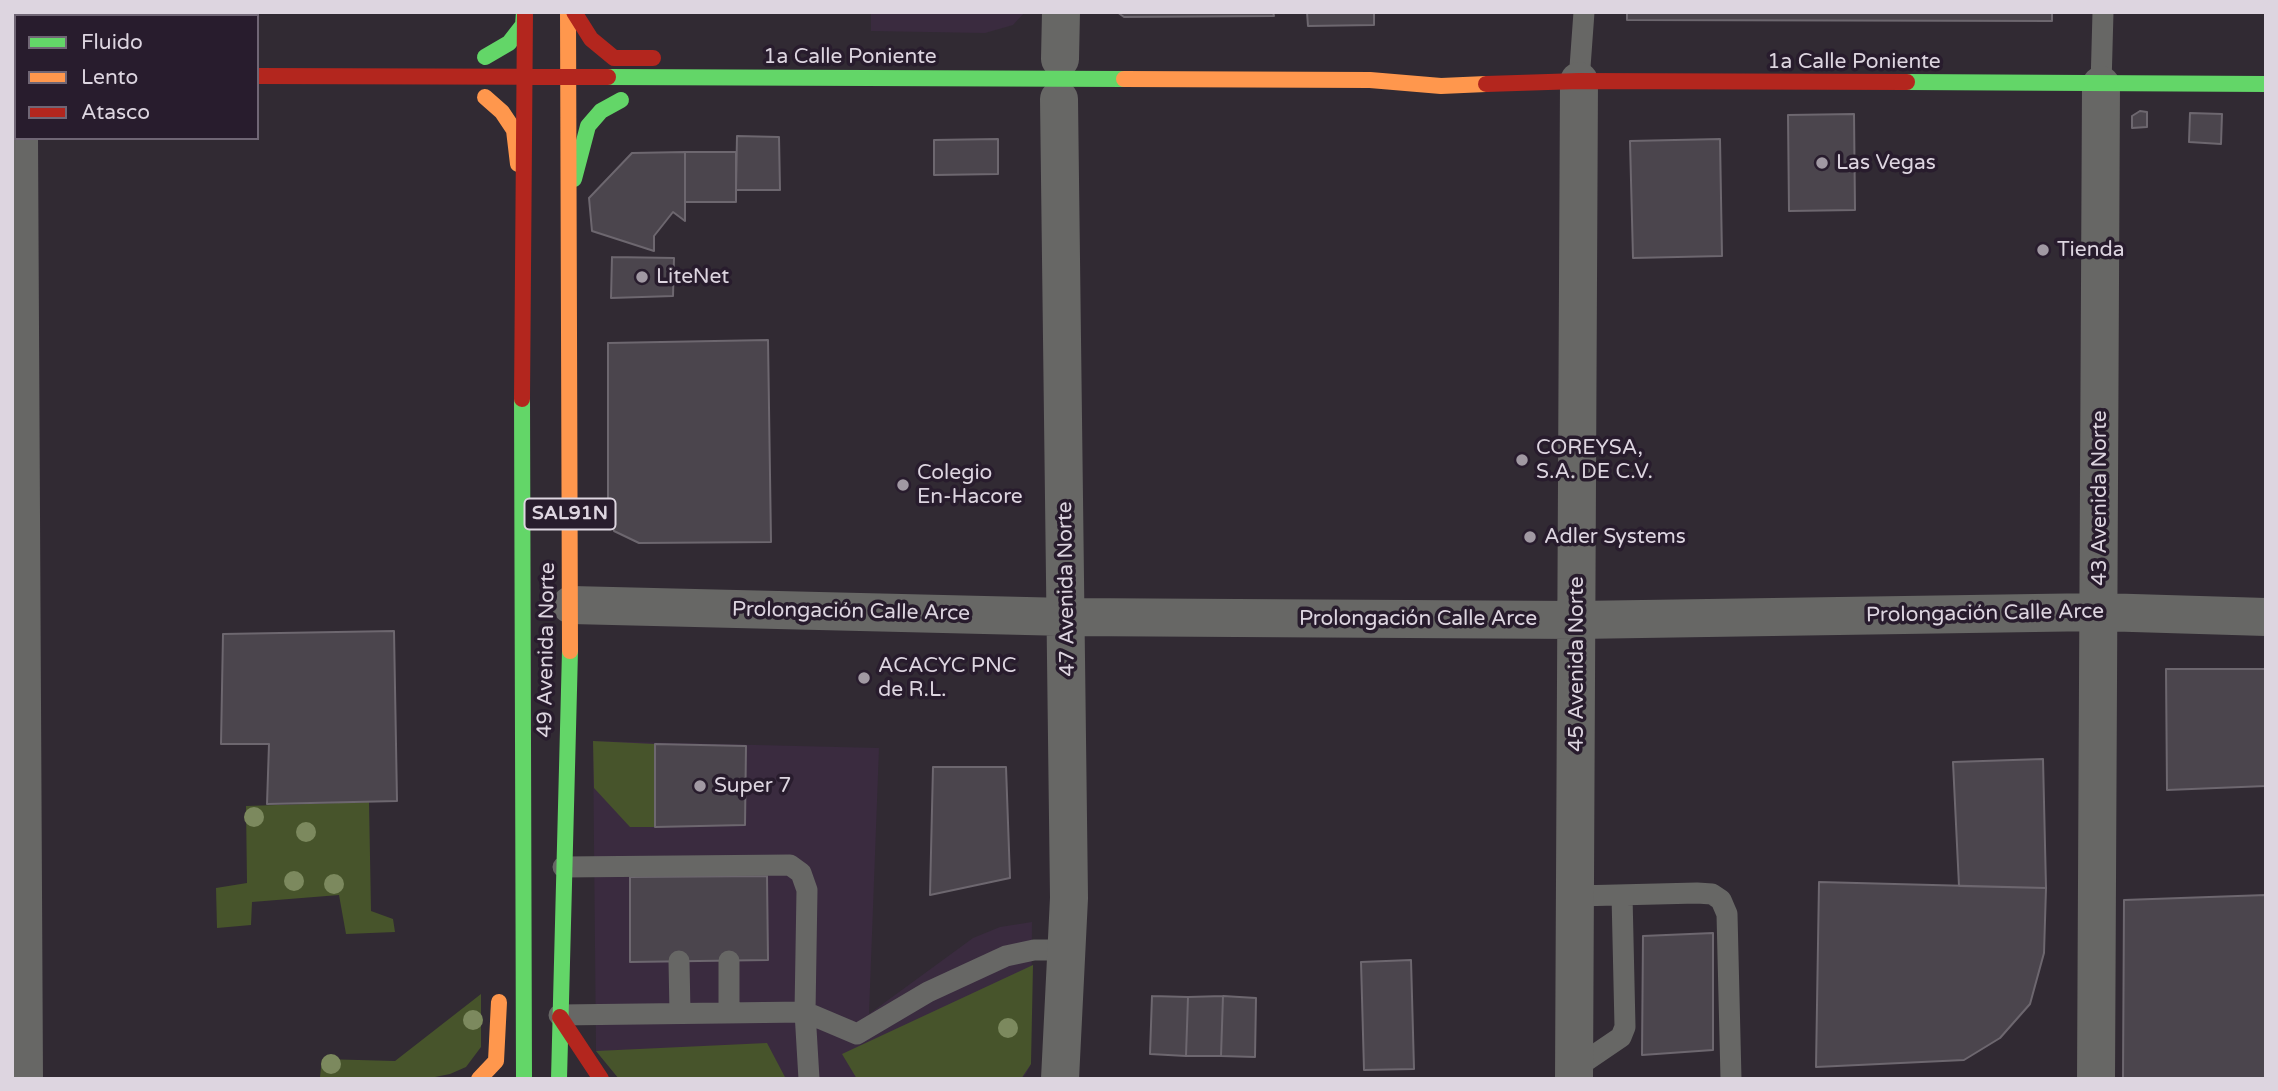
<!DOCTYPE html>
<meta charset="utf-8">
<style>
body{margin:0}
#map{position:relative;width:2278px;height:1091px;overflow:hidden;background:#312a33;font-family:"Varela Round",sans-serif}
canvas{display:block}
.frame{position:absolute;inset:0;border:14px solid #ddd5e0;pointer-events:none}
.legend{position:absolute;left:14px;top:14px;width:245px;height:126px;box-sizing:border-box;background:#281c2d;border:2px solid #706675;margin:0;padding:9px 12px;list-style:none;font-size:21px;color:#ddd5e0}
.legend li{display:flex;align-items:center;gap:14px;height:35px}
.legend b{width:35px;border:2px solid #706675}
</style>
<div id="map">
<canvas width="2278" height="1091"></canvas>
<div class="frame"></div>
<ul class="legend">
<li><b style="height:9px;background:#63d668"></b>Fluido</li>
<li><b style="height:9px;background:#ff974d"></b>Lento</li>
<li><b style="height:9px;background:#b3261e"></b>Atasco</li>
</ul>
</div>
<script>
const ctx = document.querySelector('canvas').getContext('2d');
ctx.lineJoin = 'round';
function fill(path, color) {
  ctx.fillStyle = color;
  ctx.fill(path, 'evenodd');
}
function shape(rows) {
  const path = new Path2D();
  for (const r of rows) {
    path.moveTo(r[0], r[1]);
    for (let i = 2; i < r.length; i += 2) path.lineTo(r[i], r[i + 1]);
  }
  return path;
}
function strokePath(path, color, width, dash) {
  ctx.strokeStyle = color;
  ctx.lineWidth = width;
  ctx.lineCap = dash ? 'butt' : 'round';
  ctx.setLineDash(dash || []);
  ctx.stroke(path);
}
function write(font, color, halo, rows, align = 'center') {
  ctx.font = font + ' "Varela Round",sans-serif';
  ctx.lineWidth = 7;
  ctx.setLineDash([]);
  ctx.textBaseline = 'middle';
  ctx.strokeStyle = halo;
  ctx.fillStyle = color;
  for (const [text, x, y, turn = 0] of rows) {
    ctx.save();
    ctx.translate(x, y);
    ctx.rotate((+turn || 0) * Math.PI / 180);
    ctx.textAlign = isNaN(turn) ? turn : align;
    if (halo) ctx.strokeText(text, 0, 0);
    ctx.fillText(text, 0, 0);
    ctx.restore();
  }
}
const built = shape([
 [871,12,1025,12,1013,25,985,33,871,31],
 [593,741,879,748,869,1014,973,938,1000,927,1032,922,1031,1064,1026,1074,1021,1079,619,1079,596,1051]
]);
const green = shape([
 [593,741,655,744,655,827,630,827,594,788],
 [369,802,371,911,393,919,395,932,346,934,339,895,252,902,251,925,217,928,216,888,247,883,246,806],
 [1033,965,1031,1064,1021,1079,857,1079,842,1054],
 [481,994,481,1047,466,1067,450,1074,425,1079,320,1077,322,1059,395,1061],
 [767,1043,786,1079,619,1079,596,1051]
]);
const building = shape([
 [69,12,114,12,114,16,69,16,69,12],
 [1117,12,1273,12,1274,16,1124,17,1117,12],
 [1307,12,1374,12,1374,25,1308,26,1307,12],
 [1627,12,2052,12,2052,21,1627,20,1627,12],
 [2140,111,2147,112,2147,127,2132,128,2132,116,2140,111],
 [2190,113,2222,114,2221,144,2189,142,2190,113],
 [1854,114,1855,210,1789,211,1788,115,1854,114],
 [737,136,779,137,780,190,736,190,737,136],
 [998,139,998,174,934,175,934,140,998,139],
 [1720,139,1722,256,1633,258,1630,141,1720,139],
 [685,152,685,221,673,212,654,236,654,251,592,231,589,198,632,153,685,152],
 [685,152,736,152,736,202,685,202,685,152],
 [612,257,674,258,673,296,611,298,612,257],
 [768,340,771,542,639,543,614,531,608,511,608,343,768,340],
 [394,631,397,801,267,804,269,744,221,744,223,634,394,631],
 [2166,669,2266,669,2266,786,2167,790,2166,669],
 [655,744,746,746,745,825,655,827,655,744],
 [2043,759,2046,888,1959,886,1953,762,2043,759],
 [933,767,1006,767,1010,878,930,895,933,767],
 [767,876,768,960,630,962,630,877,767,876],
 [1819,882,2046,888,2044,953,2030,1004,2000,1038,1964,1060,1816,1067,1819,882],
 [2266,895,2266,1079,2123,1079,2124,900,2266,895],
 [1713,933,1713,1050,1642,1055,1643,936,1713,933],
 [1411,960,1414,1069,1364,1070,1361,962,1411,960],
 [1152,996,1188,997,1186,1056,1150,1054,1152,996],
 [1223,996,1256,998,1255,1057,1221,1056,1223,996],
 [1223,996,1221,1056,1186,1056,1188,997,1223,996]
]);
const lane = shape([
 [1579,81,1584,12],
 [2101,85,2103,12],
 [563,867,790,865,801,873,807,890,805,1012,809,1079],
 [1576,896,1697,893,1712,894,1721,900,1727,914,1731,1079],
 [679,961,680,1013],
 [729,961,729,1013],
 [559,1015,805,1012,857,1034,928,992,1006,956,1034,950,1067,950],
 [1574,1069,1621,1037,1625,1027,1622,895]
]);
const street = shape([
 [24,16,24,12],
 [1060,59,1061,12],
 [1059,99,1069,898,1060,1079],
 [19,138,24,1079],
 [571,605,1067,617,1577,620,2100,612,2266,617],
 [1574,1079,1579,81],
 [2096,1079,2101,85]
]);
const fast = shape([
 [485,57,509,43,523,25,524,12],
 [608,77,1124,79],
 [1907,82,2266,84],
 [574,179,588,126,601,111,621,100],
 [522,399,524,1079],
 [559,1079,570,651]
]);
const slow = shape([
 [568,12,570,651],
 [1124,79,1370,80,1441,86,1486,84],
 [485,97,502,112,514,130,518,164],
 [479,1079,496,1061,499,1002]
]);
const jam = shape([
 [574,12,591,39,614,58,653,58],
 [12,65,16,65],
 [257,76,608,77],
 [1486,84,1579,81,1907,82],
 [12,92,16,93],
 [522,399,525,12],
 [560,1017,601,1079]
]);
const trees = [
 [254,817],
 [306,832],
 [294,881],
 [334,884],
 [473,1020],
 [1008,1028],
 [331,1064]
];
const markers = [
 [1822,163,7,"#a199a3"],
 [2043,250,7,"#a199a3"],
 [642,277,7,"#a199a3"],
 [1522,460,7,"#a199a3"],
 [903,485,7,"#a199a3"],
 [1530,537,7,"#a199a3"],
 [864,678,7,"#a199a3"],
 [700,786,7,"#a199a3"]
];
const shields = [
 [570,514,91]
];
const shieldNames = [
 ["SAL91N",570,514]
];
const streetNames = [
 ["1a Calle Poniente",850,57],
 ["1a Calle Poniente",1854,62],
 ["43 Avenida Norte",2100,498,-90],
 ["47 Avenida Norte",1067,589,-91],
 ["Prolongación Calle Arce",851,612,1],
 ["Prolongación Calle Arce",1985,614,-1],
 ["Prolongación Calle Arce",1418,619],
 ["49 Avenida Norte",547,650,-89],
 ["45 Avenida Norte",1577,664,-90]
];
const poiNames = [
 ["Las Vegas",1836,163],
 ["Tienda",2057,250],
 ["LiteNet",656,277],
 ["COREYSA,",1536,448],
 ["S.A. DE C.V.",1536,472],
 ["Colegio",917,473],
 ["En-Hacore",917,497],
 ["Adler Systems",1544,537],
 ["ACACYC PNC",878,666],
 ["de R.L.",878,690],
 ["Super 7",714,786]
];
fill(built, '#3a2b3f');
fill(green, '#47542b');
fill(building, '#4b454d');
strokePath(building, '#6d676f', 2);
strokePath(lane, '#676765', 21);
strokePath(street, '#676765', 38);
strokePath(fast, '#63d668', 16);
strokePath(slow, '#ff974d', 16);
strokePath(jam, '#b3261e', 16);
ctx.fillStyle = '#7c895e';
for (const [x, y] of trees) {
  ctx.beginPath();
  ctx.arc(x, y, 10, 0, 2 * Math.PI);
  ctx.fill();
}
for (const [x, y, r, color] of markers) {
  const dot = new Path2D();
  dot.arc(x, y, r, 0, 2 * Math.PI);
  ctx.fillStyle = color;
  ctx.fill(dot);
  strokePath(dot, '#281c2d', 2.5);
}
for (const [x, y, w] of shields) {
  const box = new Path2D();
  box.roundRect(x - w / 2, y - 15.5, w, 31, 5);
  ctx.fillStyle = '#281c2d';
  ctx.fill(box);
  strokePath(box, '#ddd5e0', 2);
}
write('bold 19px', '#ddd5e0', null, shieldNames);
write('21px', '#ddd5e0', '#281c2d', streetNames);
write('21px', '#ddd5e0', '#281c2d', poiNames, 'left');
</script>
